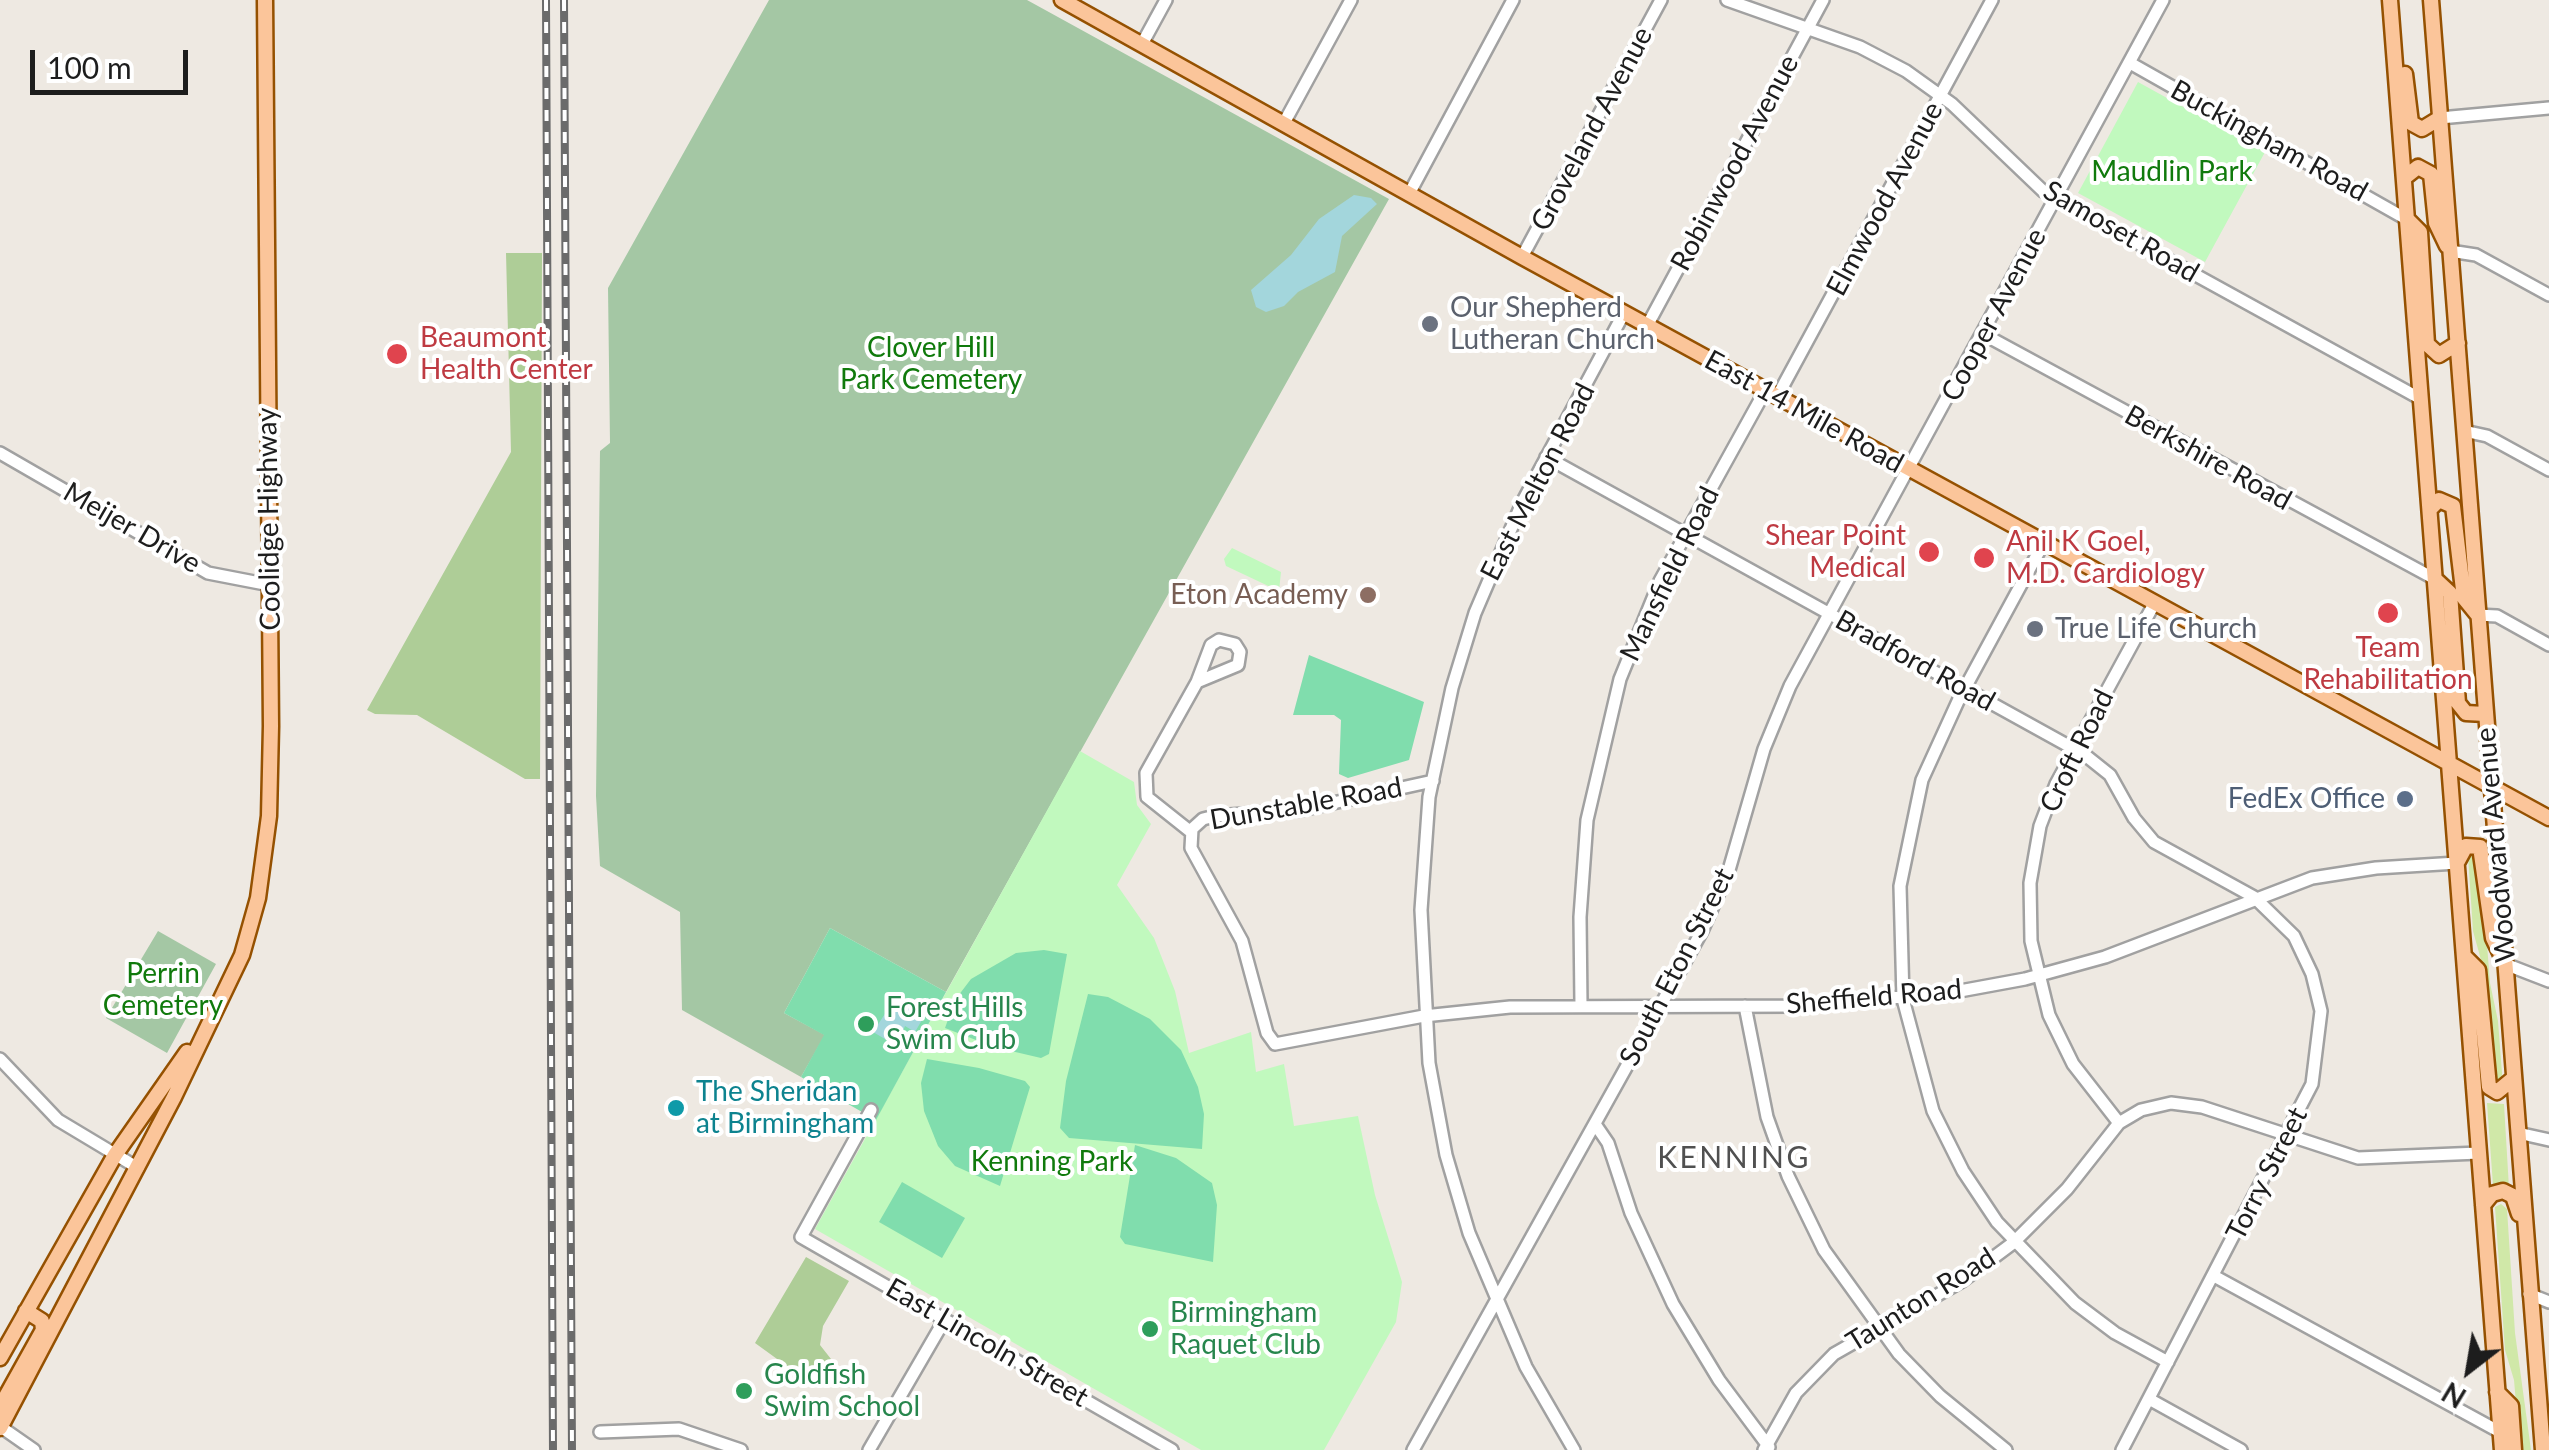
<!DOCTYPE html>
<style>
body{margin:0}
#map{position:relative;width:2549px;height:1450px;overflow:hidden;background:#eee9e2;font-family:Lato,sans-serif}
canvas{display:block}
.north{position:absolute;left:2419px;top:1320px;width:100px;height:100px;-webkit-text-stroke:8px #fff;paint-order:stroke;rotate:211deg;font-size:28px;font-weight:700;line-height:40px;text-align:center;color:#1d1d1d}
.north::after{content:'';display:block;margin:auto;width:35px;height:45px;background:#1d1d1d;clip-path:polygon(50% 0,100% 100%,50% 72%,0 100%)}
.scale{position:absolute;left:30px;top:50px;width:158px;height:45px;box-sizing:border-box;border:5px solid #1d1d1d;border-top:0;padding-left:12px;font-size:30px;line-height:35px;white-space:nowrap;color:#1d1d1d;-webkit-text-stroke:8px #fff;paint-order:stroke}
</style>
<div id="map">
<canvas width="2549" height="1450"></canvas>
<div class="north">N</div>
<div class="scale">100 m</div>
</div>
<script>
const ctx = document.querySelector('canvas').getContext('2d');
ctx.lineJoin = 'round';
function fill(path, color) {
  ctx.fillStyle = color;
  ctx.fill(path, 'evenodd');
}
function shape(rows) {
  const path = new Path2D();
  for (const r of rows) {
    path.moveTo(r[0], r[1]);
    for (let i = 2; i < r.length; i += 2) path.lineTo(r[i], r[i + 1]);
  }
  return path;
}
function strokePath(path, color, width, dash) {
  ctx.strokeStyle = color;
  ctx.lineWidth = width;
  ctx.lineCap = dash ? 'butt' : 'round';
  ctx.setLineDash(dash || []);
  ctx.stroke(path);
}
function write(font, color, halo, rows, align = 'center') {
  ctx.font = font + ' Lato,sans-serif';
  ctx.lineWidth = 8;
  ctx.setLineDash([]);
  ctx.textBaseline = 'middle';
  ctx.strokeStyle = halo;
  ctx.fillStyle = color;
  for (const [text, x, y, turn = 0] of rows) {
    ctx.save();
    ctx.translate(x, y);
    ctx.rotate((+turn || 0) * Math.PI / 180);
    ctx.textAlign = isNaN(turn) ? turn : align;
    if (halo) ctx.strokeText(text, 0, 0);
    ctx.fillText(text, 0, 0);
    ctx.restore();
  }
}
const grass = shape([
 [2474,850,2481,867,2490,983,2498,1021,2502,1073,2502,1081,2496,1084,2490,1076,2481,960,2473,931,2468,856],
 [2487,1103,2504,1104,2509,1188,2493,1185],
 [2501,1204,2507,1209,2515,1333,2531,1450,2520,1450,2514,1380,2505,1350,2495,1207]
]);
const forest = shape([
 [506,253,542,253,540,779,525,779,417,715,375,714,367,710,511,452],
 [806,1257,849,1281,823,1326,820,1345,831,1359,813,1376,795,1372,755,1343]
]);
const cemetery = shape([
 [769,0,1027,0,1389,199,946,992,830,928,784,1013,825,1035,801,1077,682,1010,680,912,600,866,596,796,600,451,610,443,608,288],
 [158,931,216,964,167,1053,106,1018]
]);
const park = shape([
 [2138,82,2265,152,2205,262,2078,193],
 [1232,548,1281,572,1279,591,1226,566,1224,559],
 [1080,751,1134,782,1137,805,1151,824,1117,885,1154,938,1175,991,1189,1053,1251,1032,1256,1072,1284,1064,1294,1126,1358,1116,1375,1195,1402,1282,1396,1322,1324,1450,1201,1450,815,1229]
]);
const pitch = shape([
 [1309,655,1424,702,1409,760,1348,778,1339,774,1341,720,1334,715,1293,715],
 [830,928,946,992,876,1120,801,1077,824,1035,784,1013],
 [1044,950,1067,954,1049,1054,1041,1058,994,1047,945,1028,955,1000,971,979,1016,953],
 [1088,994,1108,997,1150,1019,1181,1050,1198,1087,1204,1114,1202,1149,1069,1138,1060,1128,1066,1081],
 [927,1059,979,1068,1025,1081,1030,1087,1000,1186,955,1166,938,1146,924,1111,921,1083],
 [1135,1145,1176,1158,1212,1183,1217,1205,1213,1262,1125,1244,1120,1237],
 [902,1182,965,1218,942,1258,879,1222]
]);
const water = shape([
 [1354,195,1371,198,1377,204,1342,236,1335,272,1298,292,1284,306,1266,312,1256,307,1251,290,1291,255,1319,219],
 [896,997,926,1013,915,1032,905,1026,897,1046,873,1032]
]);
const minor = shape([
 [1727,0,1860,47,1906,71,1952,104,2043,191,2421,399],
 [1142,44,1166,0],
 [2130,63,2408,220],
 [2440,118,2549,108],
 [1284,123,1351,0],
 [1409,194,1513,0],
 [2450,251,2476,255,2549,295],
 [1522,257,1661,0],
 [1647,326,1823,0],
 [1983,334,2435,579],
 [1777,397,1992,0],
 [2464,431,2487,436,2549,470],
 [0,453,208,573,270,585],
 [1546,457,2085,755,2110,775,2134,818,2154,842,2254,897,2294,936,2312,974,2321,1011,2312,1084,2122,1450],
 [2043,544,1959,699,1922,780,1900,886,1903,999,1933,1111,1963,1171,1997,1222,2075,1303,2115,1333,2168,1362],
 [2477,615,2497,616,2549,645],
 [1433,781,1301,810,1215,816,1203,819,1192,829,1191,848,1242,941,1267,1033,1275,1044,1424,1016,1510,1007,1795,1006,1949,993,2025,979,2105,957,2312,878,2376,868,2457,863],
 [1191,832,1147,797,1146,773,1197,682,1238,665,1240,652,1235,644,1219,640,1211,645,1197,682],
 [2505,964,2549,981],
 [1581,1005,1580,917,1587,820,1620,679,1660,581,1765,391],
 [1745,1006,1767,1117,1788,1176,1824,1250,1899,1354,1940,1396,2006,1450],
 [0,1059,58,1120,138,1168],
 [871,1110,801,1237,1172,1450],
 [2119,1123,2073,1064,2049,1015,2031,941,2030,883,2040,826,2056,784,2154,604],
 [1595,1124,1608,1143,1631,1213,1673,1304,1719,1380,1769,1447],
 [2518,1133,2549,1140],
 [2214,1276,2500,1432],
 [2529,1294,2549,1302],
 [2149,1399,2241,1450],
 [1,1427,34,1450],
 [600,1432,679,1429,741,1450],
 [869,1450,945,1319],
 [1413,1450,1702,931,1729,870,1764,749,1790,686,2163,0],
 [1574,1450,1526,1367,1469,1233,1446,1155,1429,1063,1421,910,1429,797,1452,688,1475,613,1523,501,1624,313],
 [1764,1450,1796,1393,1834,1354,1962,1281,2013,1243,2067,1189,2119,1123,2141,1110,2171,1103,2202,1107,2358,1158,2479,1153]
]);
const major = shape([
 [1062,0,1522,257,2549,818],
 [2390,0,2502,1450],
 [2431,0,2543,1450],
 [2405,74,2411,123,2422,129,2440,118],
 [2404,178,2418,167,2431,174,2436,223,2447,246],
 [2408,220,2420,232,2427,344,2439,355,2458,343],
 [2430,509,2439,500,2453,506,2464,598,2477,614],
 [2435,579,2450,593,2458,703,2466,713,2485,714],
 [2458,861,2466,846,2480,847,2493,938,2503,959],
 [2464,956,2478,970,2489,1087,2497,1092,2514,1078],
 [2483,1205,2492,1194,2503,1191,2513,1196,2519,1214],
 [0,1358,115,1155,187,1052],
 [2497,1392,2511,1406,2514,1450],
 [0,1407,43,1330,42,1321,26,1311],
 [0,1428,174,1097,242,955,258,898,269,816,271,726,265,0]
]);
const rail = shape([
 [546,0,553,1450],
 [564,0,572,1450]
]);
const markers = [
 [1430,324,10,"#6b7280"],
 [397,354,12,"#e0444e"],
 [1929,552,12,"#e0444e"],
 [1984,558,12,"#e0444e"],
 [1368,595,10,"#8d6e63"],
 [2388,613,12,"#e0444e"],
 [2035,629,10,"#6b7280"],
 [2405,799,10,"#5c6f8a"],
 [866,1024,10,"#2e9e5b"],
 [676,1108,10,"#0f9aa8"],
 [1150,1329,10,"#2e9e5b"],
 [744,1391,10,"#2e9e5b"]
];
const streetNames = [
 ["Groveland Avenue",1592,129,-62],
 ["Buckingham Road",2269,141,29],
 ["Robinwood Avenue",1735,163,-62],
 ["Elmwood Avenue",1885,199,-62],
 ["Samoset Road",2121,232,30],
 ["Cooper Avenue",1994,315,-62],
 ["East 14 Mile Road",1804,412,29],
 ["Berkshire Road",2208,458,29],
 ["East Melton Road",1538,482,-63],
 ["Coolidge Highway",269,519,-91],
 ["Meijer Drive",132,528,30],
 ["Mansfield Road",1670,574,-64],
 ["Bradford Road",1915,661,29],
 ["Croft Road",2077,751,-64],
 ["Dunstable Road",1306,804,-10],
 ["Woodward Avenue",2496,845,-95],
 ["South Eton Street",1677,967,-63],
 ["Sheffield Road",1874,997,-5],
 ["Torry Street",2267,1174,-63],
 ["Taunton Road",1921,1300,-32],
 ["East Lincoln Street",987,1343,30]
];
const parkNames = [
 ["Maudlin Park",2172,172],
 ["Clover Hill",931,348],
 ["Park Cemetery",931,380],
 ["Perrin",163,974],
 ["Cemetery",163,1006],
 ["Kenning Park",1052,1162]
];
const worshipNames = [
 ["Our Shepherd",1450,308],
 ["Lutheran Church",1450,340],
 ["True Life Church",2055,629]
];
const healthNames = [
 ["Beaumont",420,338],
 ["Health Center",420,370],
 ["Shear Point",1906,536,"right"],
 ["Medical",1906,568,"right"],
 ["Anil K Goel,",2006,542],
 ["M.D. Cardiology",2006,574],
 ["Team",2388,648,"center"],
 ["Rehabilitation",2388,680,"center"]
];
const educationNames = [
 ["Eton Academy",1348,595]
];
const serviceNames = [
 ["FedEx Office",2385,799]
];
const leisureNames = [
 ["Forest Hills",886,1008],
 ["Swim Club",886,1040],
 ["Birmingham",1170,1313],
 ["Raquet Club",1170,1345],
 ["Goldfish",764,1375],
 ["Swim School",764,1407]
];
const cultureNames = [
 ["The Sheridan",696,1092],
 ["at Birmingham",696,1124]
];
const neighbourhoodNames = [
 ["KENNING",1734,1158]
];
fill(grass, '#d0e8a8');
fill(forest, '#aecd97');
fill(cemetery, '#a4c7a4');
fill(park, '#c1f9be');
fill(pitch, '#80ddad');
fill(water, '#a3d6dc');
strokePath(minor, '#a1a1a1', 16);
strokePath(major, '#955101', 19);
strokePath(minor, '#fff', 11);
strokePath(major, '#fbc59a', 14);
strokePath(rail, '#6b6b6b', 8);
strokePath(rail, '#fff', 4, [11]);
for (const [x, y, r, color] of markers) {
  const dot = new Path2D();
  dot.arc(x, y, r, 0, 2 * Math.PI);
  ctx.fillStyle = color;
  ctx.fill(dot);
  strokePath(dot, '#fff', 4);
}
write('28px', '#1d1d1d', '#fff', streetNames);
write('28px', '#107a0c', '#fff', parkNames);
write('28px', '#5b616d', '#fff', worshipNames, 'left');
write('28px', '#be3a42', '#fff', healthNames, 'left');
write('28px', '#785e54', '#fff', educationNames, 'right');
write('28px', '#4e5e75', '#fff', serviceNames, 'right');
write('28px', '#27864d', '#fff', leisureNames, 'left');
write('28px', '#0d838f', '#fff', cultureNames, 'left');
ctx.letterSpacing = '2.5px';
write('30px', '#505050', '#fff', neighbourhoodNames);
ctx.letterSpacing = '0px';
</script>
